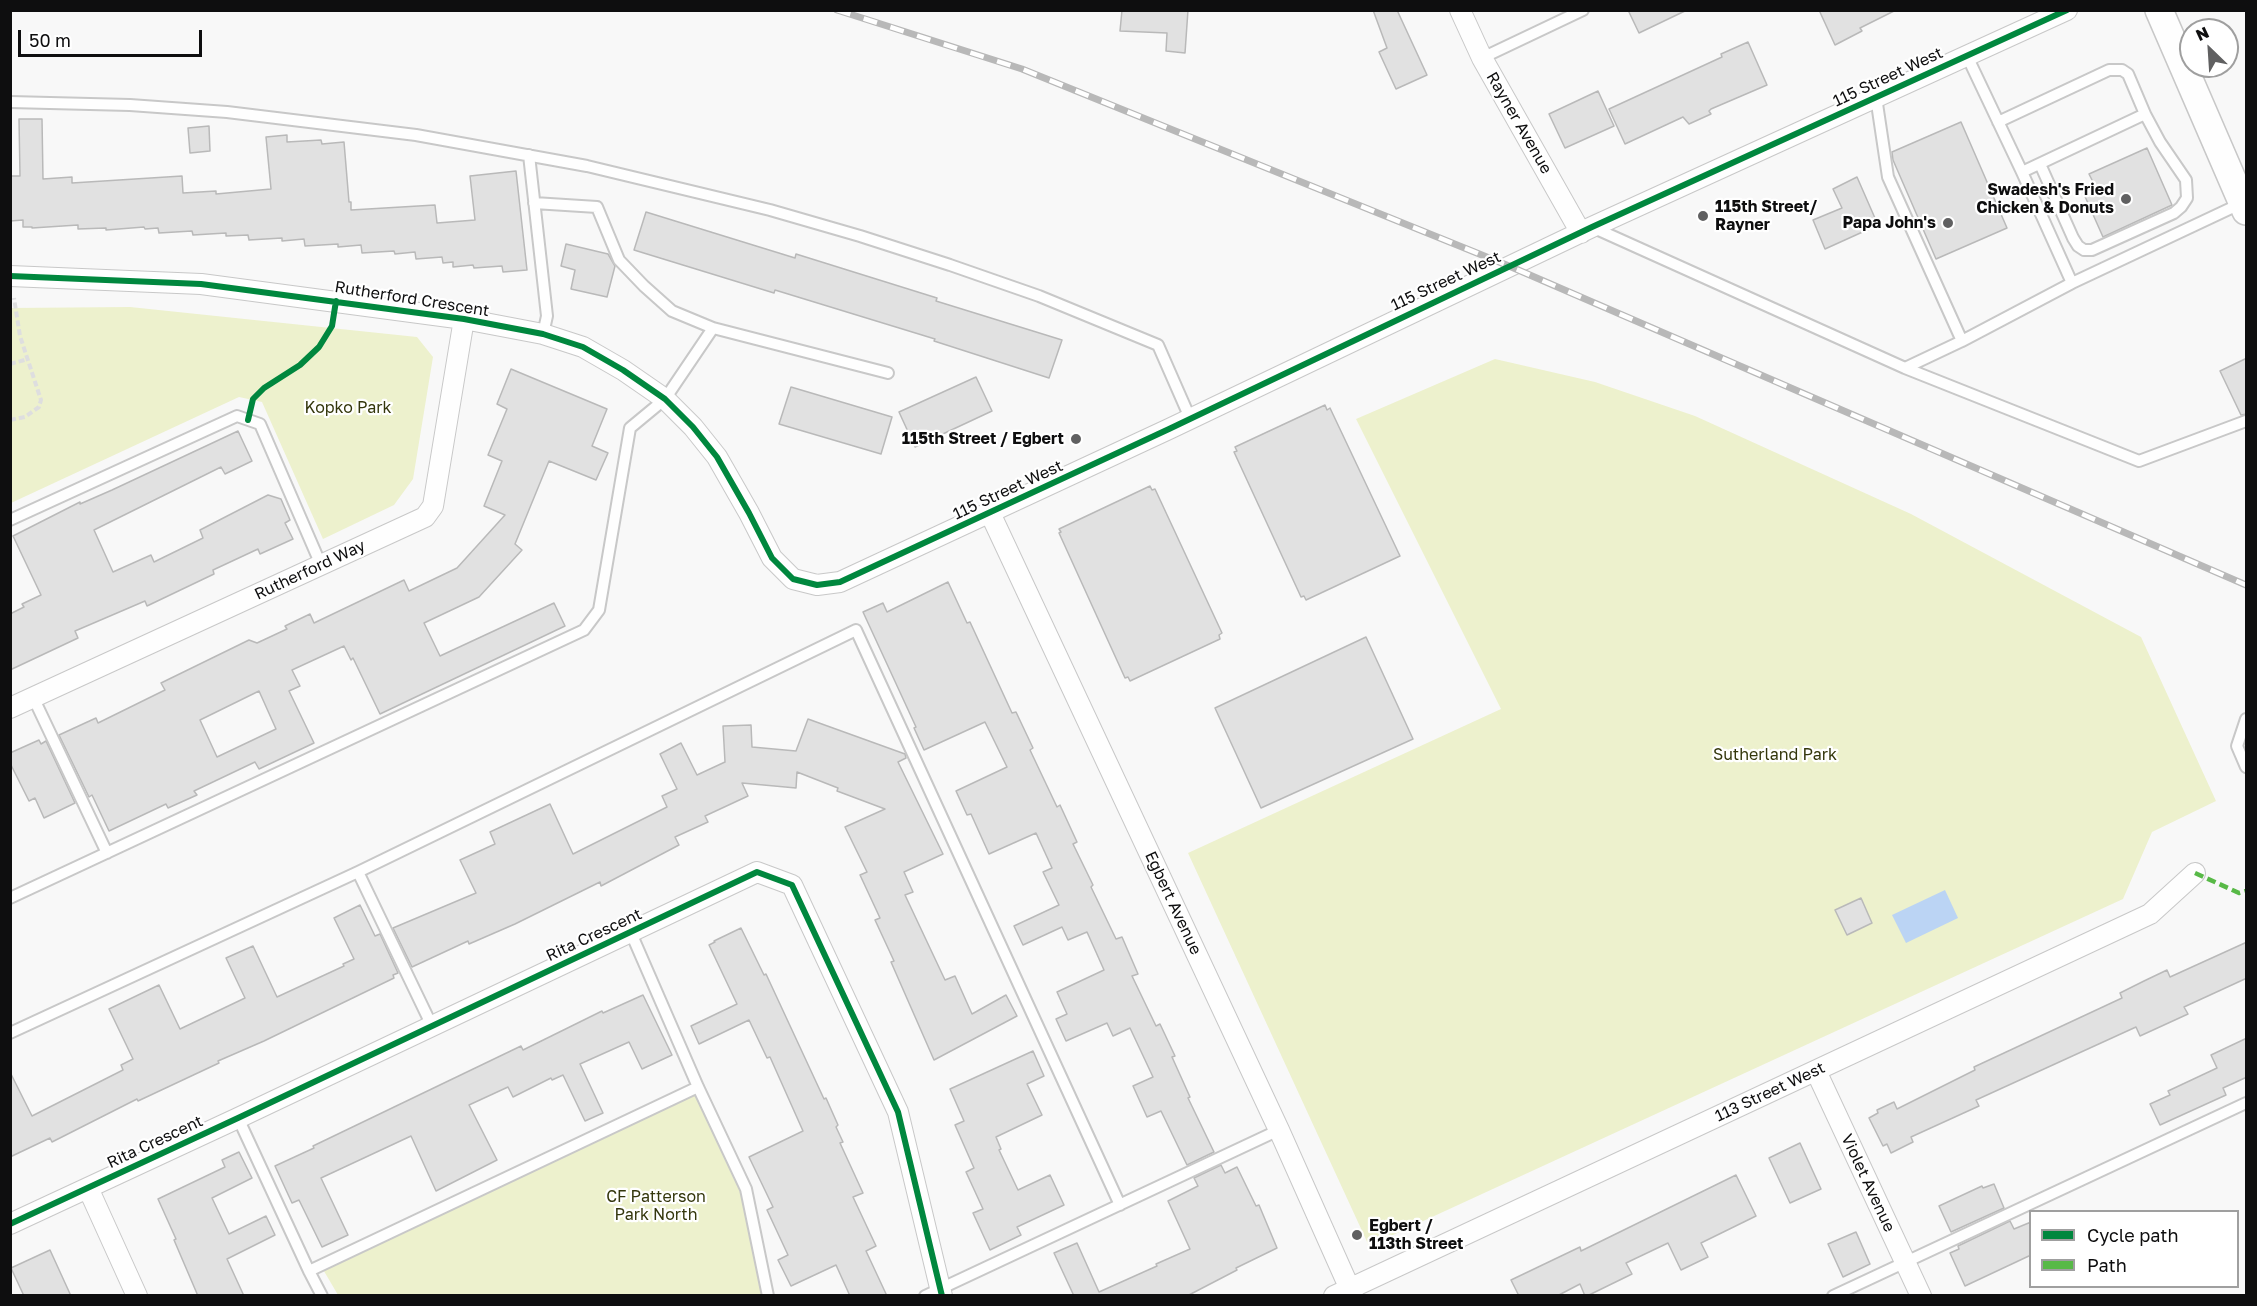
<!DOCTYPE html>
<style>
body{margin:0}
#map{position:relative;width:2257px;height:1306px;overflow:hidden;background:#f8f8f8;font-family:"Golos Text",sans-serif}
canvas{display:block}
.frame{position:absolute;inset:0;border:12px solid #0e0e0f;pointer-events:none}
.legend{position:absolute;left:2029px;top:1210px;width:210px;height:78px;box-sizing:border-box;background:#fff;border:2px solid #9f9f9f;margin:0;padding:8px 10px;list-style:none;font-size:18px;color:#0e0e0f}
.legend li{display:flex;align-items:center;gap:12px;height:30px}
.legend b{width:30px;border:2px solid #9f9f9f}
.north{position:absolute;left:2179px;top:18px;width:60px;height:60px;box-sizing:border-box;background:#fff;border:2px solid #9f9f9f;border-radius:50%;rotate:335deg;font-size:16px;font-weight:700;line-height:24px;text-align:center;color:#0e0e0f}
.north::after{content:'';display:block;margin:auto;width:21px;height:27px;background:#606061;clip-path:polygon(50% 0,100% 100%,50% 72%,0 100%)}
.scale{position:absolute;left:18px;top:30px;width:184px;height:27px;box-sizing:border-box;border:3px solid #0e0e0f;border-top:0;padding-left:8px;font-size:18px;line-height:21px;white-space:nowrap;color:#0e0e0f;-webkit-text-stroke:4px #fff;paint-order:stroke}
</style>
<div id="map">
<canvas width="2257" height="1306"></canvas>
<div class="frame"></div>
<ul class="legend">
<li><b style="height:8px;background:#00873e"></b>Cycle path</li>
<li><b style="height:8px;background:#58b947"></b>Path</li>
</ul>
<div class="north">N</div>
<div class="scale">50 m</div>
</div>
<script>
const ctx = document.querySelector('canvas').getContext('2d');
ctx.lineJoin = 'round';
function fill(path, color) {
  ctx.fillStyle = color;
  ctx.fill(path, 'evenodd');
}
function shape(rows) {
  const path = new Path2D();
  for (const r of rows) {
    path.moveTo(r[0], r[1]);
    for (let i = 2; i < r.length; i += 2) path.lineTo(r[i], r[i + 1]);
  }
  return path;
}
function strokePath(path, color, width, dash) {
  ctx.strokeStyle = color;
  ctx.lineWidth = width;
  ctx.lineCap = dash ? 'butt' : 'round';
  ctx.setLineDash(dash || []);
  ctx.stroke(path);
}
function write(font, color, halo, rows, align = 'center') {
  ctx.font = font + ' "Golos Text",sans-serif';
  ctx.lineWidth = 4.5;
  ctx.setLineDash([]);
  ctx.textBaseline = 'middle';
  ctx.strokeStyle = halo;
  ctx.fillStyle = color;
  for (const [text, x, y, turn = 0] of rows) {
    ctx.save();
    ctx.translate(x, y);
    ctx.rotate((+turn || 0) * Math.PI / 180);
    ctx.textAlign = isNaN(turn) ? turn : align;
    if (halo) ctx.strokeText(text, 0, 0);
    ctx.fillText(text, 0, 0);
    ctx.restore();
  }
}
const green = shape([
 [130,307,417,337,433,357,413,479,394,505,323,539,262,402,239,397,11,503,11,308],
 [1495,359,1595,382,1695,416,1911,514,2141,637,2216,801,2152,832,2123,899,1369,1246,1188,853,1501,709,1356,419],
 [698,1087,746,1189,768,1295,338,1295,321,1266]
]);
const water = shape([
 [1945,890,1958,918,1906,943,1892,915]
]);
const building = shape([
 [1122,10,1188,10,1185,53,1166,51,1167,33,1120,31,1122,10],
 [1373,10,1397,10,1427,75,1396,89,1379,52,1387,48,1373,10],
 [1628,10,1687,10,1639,33,1628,10],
 [1819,10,1896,10,1860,28,1862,31,1835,45,1819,10],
 [1748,42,1767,85,1711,109,1709,111,1711,114,1689,124,1683,117,1625,144,1609,109,1722,57,1721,54,1748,42],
 [1598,91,1614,126,1565,148,1549,114,1598,91],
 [19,119,42,119,43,179,72,177,72,183,182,176,183,193,216,191,216,194,271,189,266,137,287,135,287,142,321,140,322,144,344,142,349,202,351,202,351,210,435,205,437,223,475,220,470,176,516,171,527,270,503,272,502,266,474,268,473,265,453,267,453,262,443,263,442,257,416,259,415,252,395,254,394,251,362,253,361,245,338,247,338,244,305,246,304,239,282,241,282,238,249,240,248,235,226,236,226,233,193,235,192,231,159,233,158,228,145,229,144,227,106,230,106,228,78,229,78,225,32,228,32,227,23,227,23,220,10,221,10,176,20,176,19,119],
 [1961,122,2007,228,1936,259,1893,160,1892,152,1961,122],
 [209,126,210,151,190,153,188,128,209,126],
 [2147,148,2172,205,2103,237,2083,192,2095,186,2089,174,2147,148],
 [1857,177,1878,225,1825,249,1813,220,1842,208,1833,189,1857,177],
 [646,212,795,258,796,254,937,298,936,301,1062,340,1049,378,934,341,935,339,775,290,774,293,634,250,646,212],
 [566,244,608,254,615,266,607,297,571,289,575,270,561,266,566,244],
 [2247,358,2247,414,2241,415,2220,371,2247,358],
 [511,369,607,409,592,446,608,453,596,480,549,461,515,544,522,550,479,597,424,623,440,656,554,603,565,626,380,714,353,658,351,660,344,646,292,670,300,686,289,691,314,743,259,769,255,762,194,791,197,795,168,808,166,804,109,831,92,795,89,797,59,735,96,718,98,723,165,690,161,683,249,640,257,643,287,629,285,626,310,614,314,623,404,580,409,591,457,568,505,515,484,506,502,461,488,455,507,409,497,404,511,369],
 [259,691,276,729,217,757,200,720,259,691],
 [976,377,992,411,915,447,899,412,976,377],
 [791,387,892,417,881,454,779,424,791,387],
 [1325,405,1327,410,1330,408,1400,556,1306,600,1304,596,1301,597,1234,452,1237,451,1235,447,1325,405],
 [238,431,252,461,225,474,221,467,94,530,113,572,151,555,154,562,203,538,200,530,268,495,281,499,290,520,285,523,293,539,260,554,258,549,213,570,214,574,147,606,145,601,75,631,78,638,10,670,10,614,24,607,22,604,41,595,13,536,80,502,80,504,112,490,238,431],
 [1150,486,1152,490,1155,489,1222,633,1219,635,1220,639,1130,681,1128,677,1125,678,1059,533,1061,532,1059,529,1150,486],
 [948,582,967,623,970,622,1012,713,1016,712,1033,748,1030,750,1057,807,1060,805,1077,842,1073,844,1093,885,1091,887,1116,939,1122,937,1138,974,1132,976,1156,1026,1160,1024,1175,1056,1172,1057,1190,1097,1188,1098,1214,1152,1187,1165,1161,1111,1147,1117,1133,1086,1153,1077,1130,1028,1113,1036,1107,1023,1066,1041,1056,1019,1067,1014,1057,992,1104,970,1087,932,1068,940,1062,927,1023,945,1014,926,1059,905,1043,872,1052,868,1036,833,989,854,971,814,967,815,956,791,1007,767,985,722,924,750,914,728,916,727,863,612,883,603,887,612,948,582],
 [1366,637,1413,739,1261,808,1215,708,1366,637],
 [808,719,905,754,906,758,898,762,943,854,904,872,913,892,905,895,945,980,955,976,972,1014,1006,995,1017,1016,934,1060,891,962,894,961,875,920,880,918,860,875,867,872,845,827,885,809,837,791,838,788,797,772,796,788,742,783,748,796,705,816,708,822,675,837,679,845,601,886,600,882,515,924,469,944,468,941,412,967,393,928,476,893,460,860,495,844,490,832,550,804,573,854,667,807,662,796,677,789,660,754,681,743,697,775,725,762,723,726,751,725,752,747,796,751,808,719],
 [39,740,41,744,46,741,75,803,44,818,35,798,29,801,10,763,10,753,39,740],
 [1861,898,1872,923,1847,935,1835,910,1861,898],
 [360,905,375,936,380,934,398,973,393,975,394,978,264,1041,218,1061,219,1063,138,1101,137,1099,52,1142,50,1138,10,1157,10,1072,32,1116,123,1070,121,1065,133,1059,109,1009,159,985,180,1029,245,998,226,958,253,946,277,997,344,966,343,964,354,959,334,918,360,905],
 [741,928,764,975,766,974,824,1099,826,1098,838,1125,836,1127,843,1142,840,1143,863,1193,853,1197,876,1246,866,1251,887,1296,850,1296,836,1265,791,1286,778,1260,788,1255,767,1210,773,1207,749,1157,803,1131,770,1057,767,1058,749,1020,699,1044,691,1026,737,1004,709,945,715,942,714,941,741,928],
 [2247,942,2247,978,2184,1007,2188,1014,2140,1036,2136,1027,1976,1100,1979,1106,1911,1137,1913,1142,1891,1153,1887,1144,1883,1146,1869,1118,1878,1113,1877,1110,1894,1102,1897,1109,1975,1070,1974,1067,2122,998,2120,993,2144,981,2167,970,2170,977,2247,942],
 [643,995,672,1055,642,1069,629,1042,580,1064,603,1113,585,1121,563,1075,552,1080,551,1078,513,1097,508,1087,469,1105,497,1160,436,1191,411,1136,321,1178,348,1235,322,1247,299,1200,292,1203,275,1166,314,1148,313,1146,521,1046,523,1050,602,1011,603,1013,643,995],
 [2247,1038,2247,1077,2223,1088,2226,1095,2160,1125,2150,1104,2170,1095,2168,1091,2217,1068,2211,1055,2247,1038],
 [1033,1051,1044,1076,1027,1084,1042,1115,996,1137,1001,1149,999,1150,1018,1190,1050,1175,1064,1205,1017,1227,1021,1235,990,1250,973,1213,983,1209,966,1172,974,1168,955,1125,964,1121,950,1089,1033,1051],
 [1800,1143,1821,1189,1790,1203,1769,1158,1800,1143],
 [239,1152,252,1178,212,1198,229,1234,266,1216,275,1235,227,1259,244,1296,198,1296,174,1240,176,1239,158,1199,225,1167,222,1160,239,1152],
 [1221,1165,1225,1173,1237,1167,1256,1206,1259,1205,1277,1248,1236,1268,1237,1270,1187,1296,1074,1296,1054,1253,1077,1243,1099,1292,1157,1266,1156,1264,1190,1249,1168,1201,1198,1186,1194,1178,1221,1165],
 [1736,1175,1756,1216,1701,1243,1708,1257,1681,1270,1668,1243,1626,1263,1632,1274,1587,1296,1585,1296,1580,1284,1557,1296,1519,1296,1511,1280,1580,1247,1581,1251,1736,1175],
 [1994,1184,2004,1208,1951,1232,1939,1206,1982,1186,1983,1188,1994,1184],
 [2010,1221,2014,1229,2031,1222,2031,1255,1965,1286,1950,1253,1959,1249,1958,1246,2010,1221],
 [1856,1232,1870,1264,1843,1277,1828,1244,1856,1232],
 [50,1250,71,1296,24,1296,11,1268,50,1250]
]);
const path = shape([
 [10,364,28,359],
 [10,420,25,417,39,407,41,400,20,336,14,298]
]);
const lane = shape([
 [1967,56,2022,172,2072,283],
 [1482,58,1583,10],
 [1876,97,1888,177,1962,341],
 [10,102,130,105,227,112,416,135,587,166,770,210,860,236,950,265,1039,296,1158,345,1190,418],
 [1998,122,2109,70,2122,70,2128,74,2145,114,2022,172],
 [529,155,547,316,543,334],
 [2040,164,2073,238,2078,246,2084,250,2092,250,2174,213,2181,207,2187,198,2186,180,2160,142,2145,114],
 [534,203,597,207,619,260,644,286,672,311,713,328],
 [1592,227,1905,368,2139,461,2246,421],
 [1905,368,1962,341,2072,283,2242,203],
 [10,520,237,416,260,424,321,565],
 [33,697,107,853],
 [2246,719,2237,746,2246,767],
 [358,872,432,1026],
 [10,898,584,630,599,610,630,428,665,399,713,328,888,373],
 [631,933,698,1087,746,1189,768,1296],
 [10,1033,358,872,856,630,1120,1205],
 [238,1118,309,1271,322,1296],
 [309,1271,698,1087],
 [925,1296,1279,1130],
 [1833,1296,2246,1103]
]);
const street = shape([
 [1460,10,1482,58,1581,233],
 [10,276,201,284,464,319,543,334,583,347,623,370,665,399,693,427,717,457,749,513,772,558,793,579,817,585,840,582,1169,429,1592,227,2067,10],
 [990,513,1279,1130,1353,1296],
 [10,708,425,517,433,506,464,319],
 [1816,1071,1921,1296],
 [88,1188,137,1296],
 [10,1224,238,1118,757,872,792,885,898,1112,942,1296],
 [1334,1296,2150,914,2195,873]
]);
const secondary = shape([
 [2159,10,2246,211]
]);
const rail = shape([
 [837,10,1022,69,1509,266,2246,585]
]);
const quiet = shape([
 [2195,873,2239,893,2246,891]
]);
const cycleway = shape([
 [10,276,201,284,464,319,543,334,583,347,623,370,665,399,693,427,717,457,749,513,772,558,793,579,817,585,840,582,1169,429,1592,227,2067,10],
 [248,420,253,399,264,388,300,365,319,347,332,326,336,301],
 [10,1224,238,1118,757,872,792,885,898,1112,942,1296]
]);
const markers = [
 [2126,199,6,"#606061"],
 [1703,216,6,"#606061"],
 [1948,223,6,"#606061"],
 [1076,439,6,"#606061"],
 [1357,1235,6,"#606061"]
];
const streetNames = [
 ["115 Street West",1888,77,-25],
 ["Rayner Avenue",1519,123,60],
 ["115 Street West",1446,281,-25],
 ["Rutherford Crescent",412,299,9],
 ["115 Street West",1008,490,-25],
 ["Rutherford Way",310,570,-25],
 ["Egbert Avenue",1173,903,65],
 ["Rita Crescent",594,935,-25],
 ["113 Street West",1770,1092,-25],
 ["Rita Crescent",155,1142,-25],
 ["Violet Avenue",1868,1183,65]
];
const poiNames = [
 ["Swadesh's Fried",2114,190],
 ["Chicken & Donuts",2114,208],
 ["115th Street/",1715,207,"left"],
 ["Rayner",1715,225,"left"],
 ["Papa John's",1936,223],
 ["115th Street / Egbert",1064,439],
 ["Egbert /",1369,1226,"left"],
 ["113th Street",1369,1244,"left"]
];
const parkNames = [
 ["Kopko Park",348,408],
 ["Sutherland Park",1775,755],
 ["CF Patterson",656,1197],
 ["Park North",656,1215]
];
fill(green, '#edf1cd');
fill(water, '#bbd4f4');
fill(building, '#e1e1e1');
strokePath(building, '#b9b9b9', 1.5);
strokePath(lane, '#c8c8c8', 14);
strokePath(street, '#c8c8c8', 22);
strokePath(secondary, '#c8c8c8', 30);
strokePath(path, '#dededf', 4, [6, 3]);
strokePath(lane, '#fefefe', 10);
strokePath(street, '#fefefe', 20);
strokePath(secondary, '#fefefe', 27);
strokePath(rail, '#b8b8b8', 7);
strokePath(rail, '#fff', 4.5, [14]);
strokePath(quiet, '#58b947', 4.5, [9, 4.5]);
strokePath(cycleway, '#00873e', 6);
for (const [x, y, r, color] of markers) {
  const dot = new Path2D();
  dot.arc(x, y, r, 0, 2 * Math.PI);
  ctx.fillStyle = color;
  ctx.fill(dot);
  strokePath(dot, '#fff', 2);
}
write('16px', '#0e0e0f', '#fff', streetNames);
write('bold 16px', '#0e0e0f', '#fff', poiNames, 'right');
write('16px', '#34370c', '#fff', parkNames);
</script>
